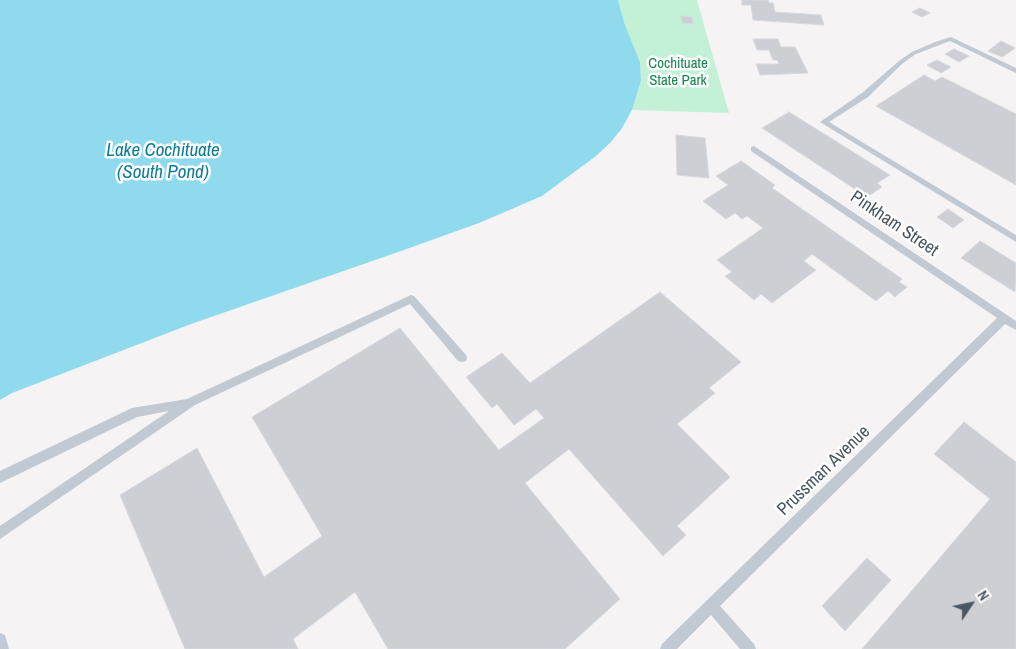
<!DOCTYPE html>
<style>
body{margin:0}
#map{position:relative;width:1016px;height:649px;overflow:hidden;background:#f5f3f3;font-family:"Archivo Narrow",sans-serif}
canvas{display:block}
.north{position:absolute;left:946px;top:579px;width:50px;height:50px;-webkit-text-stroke:4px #fff;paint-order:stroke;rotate:56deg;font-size:14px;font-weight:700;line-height:20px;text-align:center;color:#4a5661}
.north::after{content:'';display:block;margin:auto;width:18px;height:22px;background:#4a5661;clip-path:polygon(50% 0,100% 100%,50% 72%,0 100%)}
</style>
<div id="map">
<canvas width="1016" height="649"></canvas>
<div class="north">N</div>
</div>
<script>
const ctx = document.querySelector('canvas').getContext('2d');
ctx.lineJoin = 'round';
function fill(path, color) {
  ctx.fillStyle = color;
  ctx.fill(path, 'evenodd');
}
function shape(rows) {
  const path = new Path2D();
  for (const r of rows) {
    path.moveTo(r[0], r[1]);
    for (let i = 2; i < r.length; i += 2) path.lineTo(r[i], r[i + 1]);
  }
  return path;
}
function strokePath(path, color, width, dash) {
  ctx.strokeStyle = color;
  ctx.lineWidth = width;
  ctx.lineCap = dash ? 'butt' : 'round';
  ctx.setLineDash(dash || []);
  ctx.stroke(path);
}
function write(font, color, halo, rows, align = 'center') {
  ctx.font = font + ' "Archivo Narrow",sans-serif';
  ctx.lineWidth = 5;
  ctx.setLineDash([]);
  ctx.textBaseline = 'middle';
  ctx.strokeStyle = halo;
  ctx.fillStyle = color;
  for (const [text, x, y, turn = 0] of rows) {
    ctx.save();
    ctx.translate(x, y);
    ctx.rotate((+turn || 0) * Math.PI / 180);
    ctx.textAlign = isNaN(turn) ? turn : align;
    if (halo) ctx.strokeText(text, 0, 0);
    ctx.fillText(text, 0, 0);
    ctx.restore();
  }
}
const green = shape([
 [618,0,697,0,729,113,632,110,641,81,640,62,624,22]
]);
const water = shape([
 [0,0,618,0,624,22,640,62,641,81,632,110,622,128,611,142,596,156,542,196,479,223,401,251,191,324,12,393,0,400]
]);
const building = shape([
 [742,0,768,0,769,3,773,3,775,12,821,15,824,25,753,20,751,5,742,5,742,0],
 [920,8,930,13,922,17,912,12,920,8],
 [681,16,692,17,693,24,682,23,681,16],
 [753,39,778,39,781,47,795,47,808,73,760,75,756,64,779,64,777,60,773,60,769,50,757,50,753,39],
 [1001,41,1015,48,1002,57,988,51,1001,41],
 [954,49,969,56,959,62,945,54,954,49],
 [937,60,951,67,941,73,927,65,937,60],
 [924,75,935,81,942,77,1016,114,1016,185,876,106,924,75],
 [789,112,890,175,877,183,882,187,867,197,762,128,789,112],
 [676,135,705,138,709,178,677,175,676,135],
 [741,161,775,185,772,188,902,279,899,282,907,287,895,297,888,291,876,301,812,254,804,261,816,270,772,303,761,294,754,300,725,276,732,272,717,260,763,228,747,216,742,219,735,213,726,219,703,201,728,185,716,176,741,161],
 [948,209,964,220,953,228,937,217,948,209],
 [980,241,1016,263,1015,292,961,258,980,241],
 [660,292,741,362,709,388,715,393,677,424,730,477,677,526,686,535,663,556,569,449,525,483,620,599,565,649,388,649,355,592,293,639,298,649,185,649,120,495,197,448,264,577,322,536,252,417,400,328,499,450,544,418,536,409,514,425,497,404,492,408,466,377,502,353,530,383,660,292],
 [964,422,1016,462,1016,649,862,649,990,499,934,454,964,422],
 [867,558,891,580,845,631,822,606,867,558]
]);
const service = shape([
 [951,37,1016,68,1016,73,950,41,916,54,903,63,868,97,829,122,1016,235,1016,242,820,122,862,93,899,61,912,52,935,42,951,37],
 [754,146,1016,321,1016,330,1005,324,720,606,754,644,756,649,740,649,711,615,677,649,660,649,662,644,997,318,751,151,751,147,754,146],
 [411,295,414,296,466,355,467,358,466,361,462,362,458,361,410,304,195,405,0,539,0,526,169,411,137,417,0,483,0,471,132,408,187,399,411,295],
 [0,633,5,635,9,649,0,649,0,633]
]);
const farParknames = [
 ["Cochituate",678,64],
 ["State Park",678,81]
];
const streetNames = [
 ["Pinkham Street",894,224,34],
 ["Prussman Avenue",824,471,-44]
];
const waterNames = [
 ["Lake Cochituate",163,151],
 ["(South Pond)",163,173]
];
fill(green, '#c3f1d5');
fill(water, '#90daee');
fill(building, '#cdcfd5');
strokePath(building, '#d7d9de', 1);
fill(service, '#c1cad2');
write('15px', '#17864f', '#fff', farParknames);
write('18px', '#4a5661', '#fff', streetNames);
write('italic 19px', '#0c7c9b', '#fff', waterNames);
</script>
